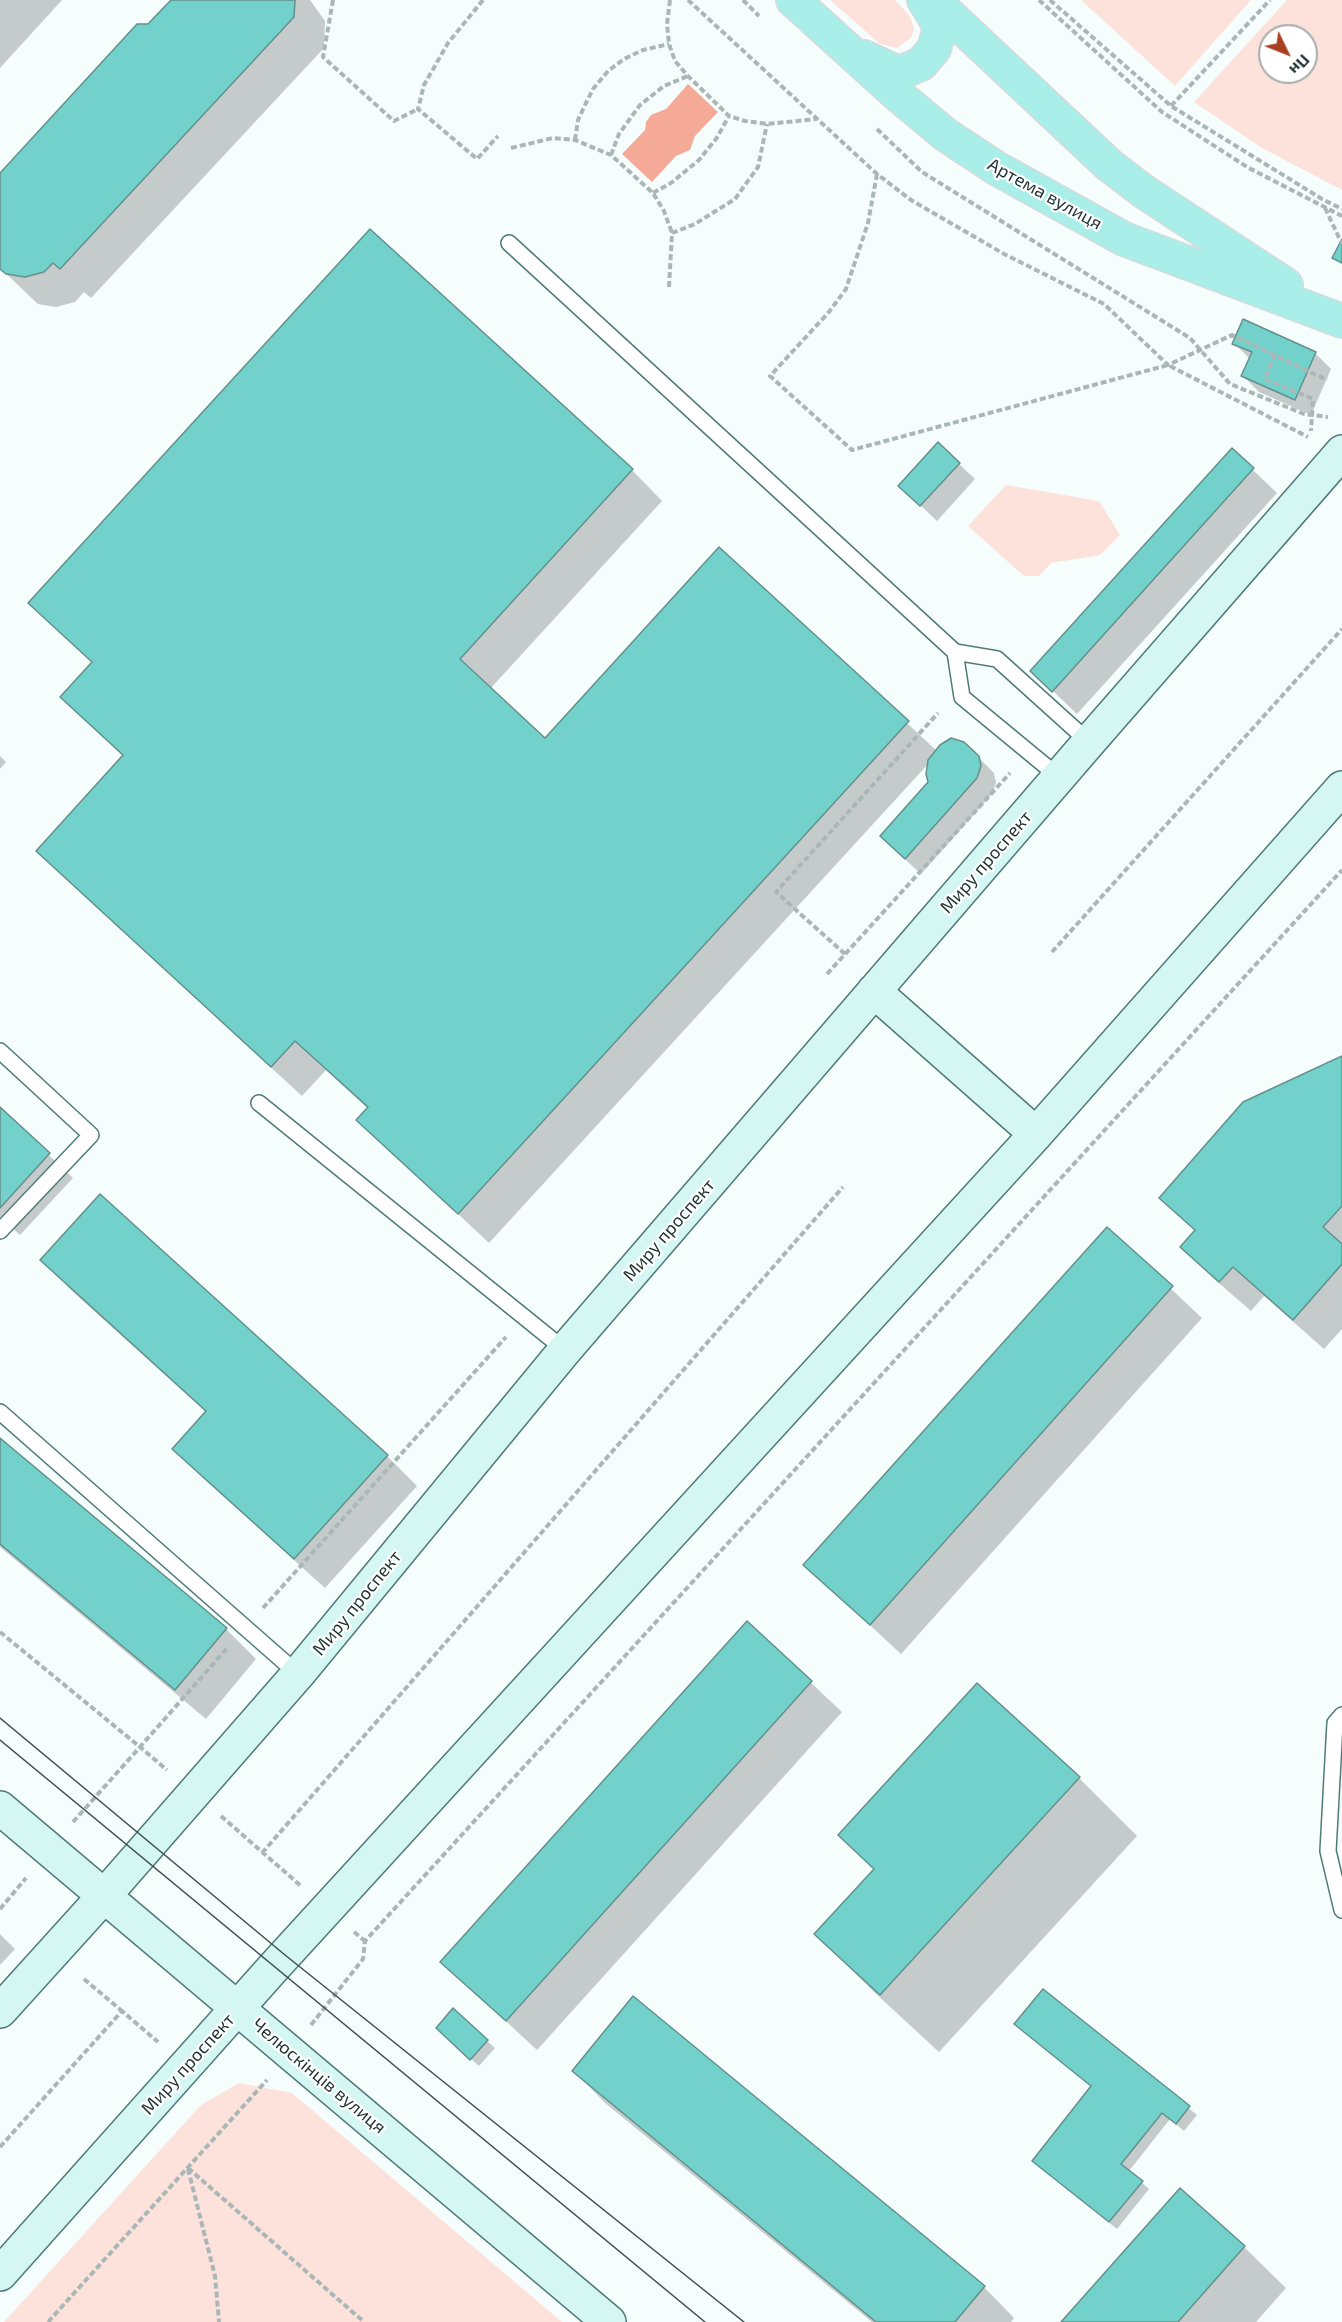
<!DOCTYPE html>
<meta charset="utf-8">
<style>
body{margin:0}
#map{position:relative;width:1342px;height:2322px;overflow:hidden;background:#f5fefd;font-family:"Exo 2",sans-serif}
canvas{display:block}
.north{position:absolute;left:1258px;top:24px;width:60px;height:60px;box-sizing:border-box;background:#fff;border:2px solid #a5adac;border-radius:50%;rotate:133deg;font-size:16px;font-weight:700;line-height:24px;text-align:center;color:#1f3230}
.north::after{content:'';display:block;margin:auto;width:21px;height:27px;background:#a83f23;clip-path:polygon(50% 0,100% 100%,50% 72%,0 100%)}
</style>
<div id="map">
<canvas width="1342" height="2322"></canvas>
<div class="north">Пн</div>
</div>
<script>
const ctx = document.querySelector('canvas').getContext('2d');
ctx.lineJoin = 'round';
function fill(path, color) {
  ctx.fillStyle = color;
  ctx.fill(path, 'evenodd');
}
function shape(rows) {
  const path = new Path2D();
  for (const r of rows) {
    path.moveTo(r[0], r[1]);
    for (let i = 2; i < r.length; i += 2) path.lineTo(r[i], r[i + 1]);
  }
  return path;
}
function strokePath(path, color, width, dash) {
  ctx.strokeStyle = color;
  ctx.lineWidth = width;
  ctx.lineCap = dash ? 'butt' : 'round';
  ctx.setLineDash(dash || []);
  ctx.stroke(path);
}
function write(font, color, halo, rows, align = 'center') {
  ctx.font = font + ' "Exo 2",sans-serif';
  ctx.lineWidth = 4.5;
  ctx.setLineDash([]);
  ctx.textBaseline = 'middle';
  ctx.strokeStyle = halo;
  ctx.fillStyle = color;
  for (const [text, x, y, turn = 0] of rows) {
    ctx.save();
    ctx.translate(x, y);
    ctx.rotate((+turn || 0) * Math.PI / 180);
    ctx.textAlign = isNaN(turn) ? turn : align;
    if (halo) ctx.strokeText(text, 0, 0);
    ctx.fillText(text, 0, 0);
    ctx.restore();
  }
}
const green = shape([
 [830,0,895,0,909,15,912,21,914,29,911,38,897,48,880,44],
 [1081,0,1251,0,1175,86],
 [1287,0,1342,0,1342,190,1262,148,1194,102],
 [1270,36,1306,36,1306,72,1270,72],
 [1006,485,1099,501,1120,535,1100,555,1051,563,1039,576,1024,576,968,526],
 [239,2083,292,2093,562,2322,4,2322,201,2105]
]);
const water = shape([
 [688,84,718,112,695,136,690,150,676,156,652,182,622,154,645,130,646,122,651,115,666,109]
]);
const shadow = shape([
 [0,0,62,0,0,68],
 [173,0,310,0,325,21,324,48,91,298,84,292,75,302,56,307,38,304,0,268,0,175],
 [370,231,632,470,662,501,490,689,545,740,719,549,937,751,978,757,994,773,996,783,992,794,921,874,897,852,930,782,929,763,489,1243,358,1120,368,1109,326,1070,302,1096,68,881,38,851,124,757,62,697,93,663,30,603],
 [1234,343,1315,353,1331,369,1311,415,1259,392,1243,376,1251,360],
 [1232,450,1277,493,1077,714,1032,671],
 [959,464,975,479,937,521,916,501],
 [0,756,6,762,0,769],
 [1342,1058,1342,1329,1324,1349,1264,1296,1251,1311,1213,1278,1182,1247,1196,1232,1161,1198],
 [0,1109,73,1178,20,1235,0,1217],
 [1107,1229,1202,1318,901,1654,805,1565],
 [42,1260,387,1456,417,1486,325,1588,204,1479,174,1449,207,1413,72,1291],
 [0,1440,226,1629,256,1659,206,1719,0,1547],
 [747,1623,842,1712,537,2050,442,1962],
 [977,1685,1079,1778,1137,1836,939,2052,874,1992,816,1934,875,1870,840,1835],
 [0,1934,15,1949,0,1965],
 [1043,1991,1197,2115,1184,2131,1170,2119,1129,2171,1149,2189,1117,2229,1041,2168,1093,2087],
 [634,1999,984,2287,1014,2318,1011,2322,872,2322,604,2102,574,2071],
 [445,2035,487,2041,495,2048,479,2066],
 [1180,2190,1244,2247,1286,2288,1256,2322,1063,2322]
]);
const building = shape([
 [171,0,295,0,294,17,60,269,53,263,44,272,25,277,6,274,0,269,0,173,137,24,148,24,171,0],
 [370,229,633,469,460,659,545,738,719,547,909,721,458,1214,356,1120,368,1107,295,1041,271,1067,36,851,123,755,60,697,92,662,28,603,370,229],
 [1342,239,1342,263,1332,258,1342,239],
 [1243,319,1316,352,1295,400,1241,376,1252,352,1232,344,1243,319],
 [938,442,960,463,920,506,898,486,938,442],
 [1232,448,1254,468,1052,692,1030,671,1232,448],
 [951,738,964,742,979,756,981,766,977,778,905,859,880,836,928,782,926,774,928,760,940,745,951,738],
 [1342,1056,1342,1206,1323,1227,1342,1244,1342,1264,1293,1320,1233,1267,1219,1282,1180,1247,1195,1230,1159,1198,1243,1102,1342,1056],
 [0,1107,50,1153,0,1208,0,1107],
 [100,1194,388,1455,294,1559,172,1449,206,1411,40,1260,100,1194],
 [1107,1227,1173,1286,870,1625,803,1565,1107,1227],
 [0,1438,227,1628,175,1690,0,1544,0,1438],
 [747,1621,812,1681,506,2021,440,1962,747,1621],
 [977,1683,1080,1777,880,1995,814,1934,874,1869,838,1835,977,1683],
 [1043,1989,1190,2106,1176,2124,1162,2113,1121,2164,1143,2181,1109,2222,1032,2161,1091,2086,1014,2024,1043,1989],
 [633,1996,985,2286,955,2322,876,2322,572,2071,633,1996],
 [453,2008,488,2040,470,2060,436,2028,453,2008],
 [1180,2188,1245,2246,1178,2322,1061,2322,1180,2188]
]);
const path = shape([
 [333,0,323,57,394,121,418,109],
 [483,0,448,43,424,85,418,109,477,159,498,136],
 [670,0,667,24,669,44,675,61,688,76,729,116,745,121,767,124,817,119],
 [688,0,877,174,911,200,1004,254,1104,304,1168,365,1232,335,1327,380],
 [743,0,759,16],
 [1039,0,1162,112,1247,167,1342,216],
 [1050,0,1171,106,1322,199,1342,209],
 [1171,106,1270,0],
 [877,129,922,172,1190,338,1230,384,1304,414,1328,417],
 [575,140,578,120,586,103,593,89,608,71,624,59,643,50,669,44],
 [511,148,553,138,575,140,611,155,653,193,664,211,672,233],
 [611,155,619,134,640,105,664,86,688,76],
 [877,174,868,223,846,289,829,312,770,376,852,450,1168,365,1308,437],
 [653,193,671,183,699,160,716,139,729,116],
 [1325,208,1342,244],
 [669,287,672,233,695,224,735,199,758,167,767,124],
 [1275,354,1265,379,1313,399,1311,431],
 [1052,952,1342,629],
 [845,954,776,892,938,713],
 [827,974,1010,773],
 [263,1608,506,1337],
 [0,1632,140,1747,228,1647],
 [221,1816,301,1886],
 [73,1822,140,1747,167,1770],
 [262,1853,843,1187],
 [0,1909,26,1878],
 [354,1932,365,1941],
 [84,1979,122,2011],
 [311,2025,363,1959,365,1941,1342,870],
 [0,2147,122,2011,158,2042],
 [188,2168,364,2322],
 [188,2169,215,2276,219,2322],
 [48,2322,267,2080]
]);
const service = shape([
 [509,243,955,652,997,659,1089,742],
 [955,652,962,697,1059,777],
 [0,1051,91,1135,0,1231],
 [259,1103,565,1350],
 [0,1412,298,1674],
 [1342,1715,1335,1723,1328,1851,1342,1910]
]);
const secondary = shape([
 [874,991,1036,1134],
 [0,1808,609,2322],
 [0,2011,105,1895,298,1674,565,1350,1089,742,1342,452],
 [0,2274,274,1967,1036,1134,1342,788]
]);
const primary = shape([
 [793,0,899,96,946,135,996,168,1124,239,1342,321],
 [933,0,1109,165,1143,191,1286,285],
 [864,57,894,71,902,72,921,64,934,49,939,31,937,21,924,0]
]);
const tram = shape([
 [0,1718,285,1955,744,2322],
 [0,1740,705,2322]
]);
const streetNames = [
 ["Артема вулиця",1045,194,29],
 ["Миру проспект",986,862,-49],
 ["Миру проспект",669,1230,-49],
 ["Миру проспект",357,1603,-51],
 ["Миру проспект",188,2064,-48],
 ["Челюскінців вулиця",319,2076,40]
];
fill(green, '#fce2da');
fill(water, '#f4aa96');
fill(shadow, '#0003');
fill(building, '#72d2cb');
strokePath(building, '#64908c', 1.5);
strokePath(service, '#4f7a77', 18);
strokePath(secondary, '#4f7a77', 36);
strokePath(primary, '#d7dada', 36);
strokePath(path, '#aab7b6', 4, [6, 3]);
strokePath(service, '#fff', 15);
strokePath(secondary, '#d5f7f4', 33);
strokePath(primary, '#aaeeea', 33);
strokePath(tram, '#40514f', 1.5);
write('18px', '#1f3230', '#fff', streetNames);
</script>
